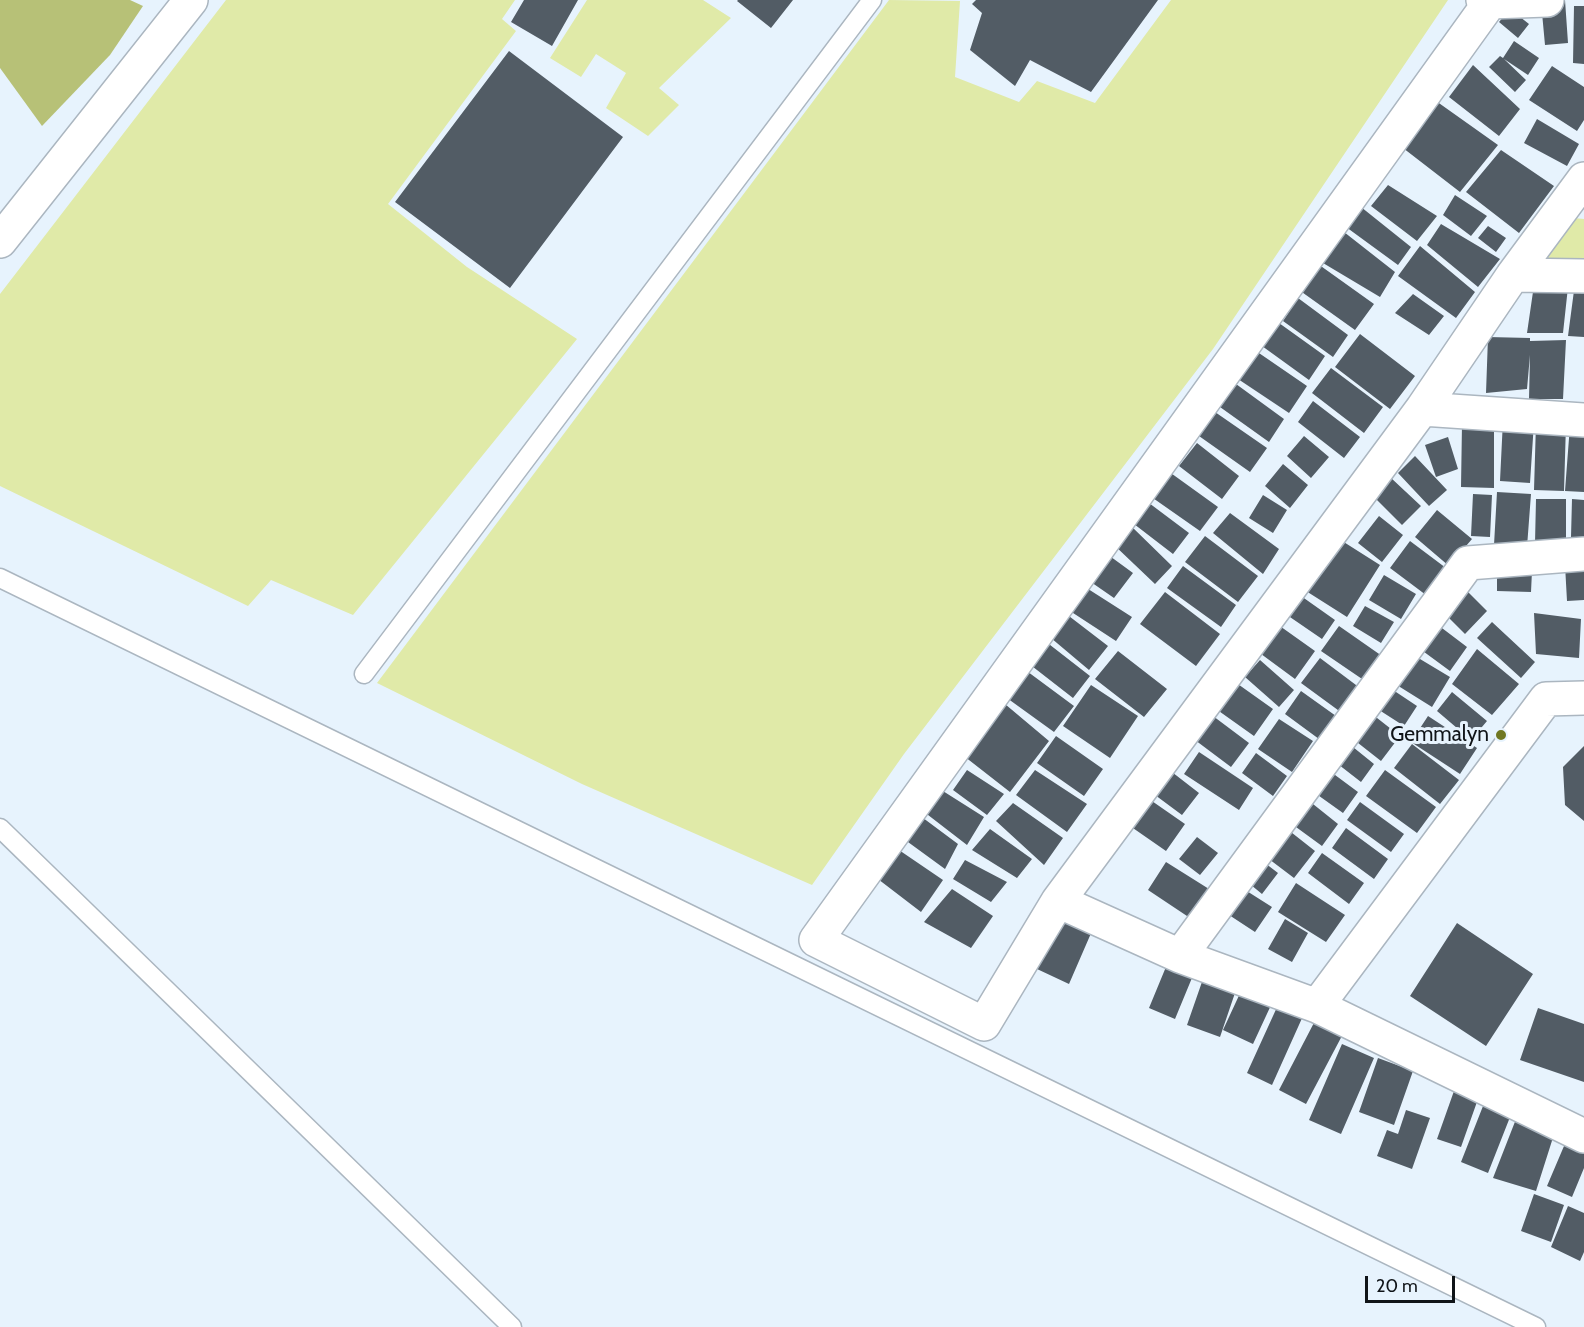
<!DOCTYPE html>
<style>
body{margin:0}
#map{position:relative;width:1584px;height:1327px;overflow:hidden;background:#e7f3fd;font-family:Cabin,sans-serif}
canvas{display:block}
.scale{position:absolute;left:1365px;top:1276px;width:90px;height:27px;box-sizing:border-box;border:3px solid #101418;border-top:0;padding-left:8px;font-size:18px;line-height:21px;white-space:nowrap;color:#101418;-webkit-text-stroke:4px #e7f3fd;paint-order:stroke}
</style>
<div id="map">
<canvas width="1584" height="1327"></canvas>
<div class="scale">20 m</div>
</div>
<script>
const ctx = document.querySelector('canvas').getContext('2d');
ctx.lineJoin = 'round';
function fill(path, color) {
  ctx.fillStyle = color;
  ctx.fill(path, 'evenodd');
}
function shape(rows) {
  const path = new Path2D();
  for (const r of rows) {
    path.moveTo(r[0], r[1]);
    for (let i = 2; i < r.length; i += 2) path.lineTo(r[i], r[i + 1]);
  }
  return path;
}
function strokePath(path, color, width, dash) {
  ctx.strokeStyle = color;
  ctx.lineWidth = width;
  ctx.lineCap = dash ? 'butt' : 'round';
  ctx.setLineDash(dash || []);
  ctx.stroke(path);
}
function write(font, color, halo, rows, align = 'center') {
  ctx.font = font + ' Cabin,sans-serif';
  ctx.lineWidth = 6;
  ctx.setLineDash([]);
  ctx.textBaseline = 'middle';
  ctx.strokeStyle = halo;
  ctx.fillStyle = color;
  for (const [text, x, y, turn = 0] of rows) {
    ctx.save();
    ctx.translate(x, y);
    ctx.rotate((+turn || 0) * Math.PI / 180);
    ctx.textAlign = isNaN(turn) ? turn : align;
    if (halo) ctx.strokeText(text, 0, 0);
    ctx.fillText(text, 0, 0);
    ctx.restore();
  }
}
const green = shape([
 [226,0,515,0,502,19,516,31,388,204,467,267,577,339,353,615,271,580,248,606,0,486,0,294],
 [587,0,703,0,731,18,659,88,679,105,648,136,606,108,626,73,596,54,581,77,550,58],
 [889,0,960,1,955,77,1019,102,1037,81,1095,103,1171,0,1448,0,1213,349,904,754,812,885,582,784,377,683],
 [1573,218,1584,219,1584,266,1558,268,1544,254]
]);
const forest = shape([
 [0,0,130,0,143,6,110,55,42,126,0,68]
]);
const building = shape([
 [524,0,578,0,552,46,511,22],
 [738,0,793,0,771,28,737,1],
 [976,0,1158,0,1091,92,1030,60,1015,86,970,50,982,13,972,4],
 [1565,0,1568,43,1545,45,1541,2],
 [1574,6,1584,6,1584,64,1573,63],
 [1510,9,1529,24,1518,38,1499,22],
 [1514,41,1539,58,1528,75,1504,59,1526,80,1515,92,1489,67,1500,56,1503,58],
 [509,51,623,137,510,288,395,202],
 [1473,65,1520,109,1499,136,1449,97],
 [1552,66,1584,87,1584,120,1577,131,1529,100],
 [1436,101,1498,145,1460,192,1403,148],
 [1537,119,1579,144,1567,166,1524,143],
 [1501,150,1554,186,1519,233,1466,192],
 [1388,185,1437,216,1417,241,1371,206],
 [1455,195,1487,216,1471,236,1443,215],
 [1361,207,1411,247,1398,265,1346,227],
 [1441,224,1500,259,1478,287,1427,245],
 [1488,226,1506,238,1496,252,1478,238],
 [1344,232,1395,272,1380,297,1323,263],
 [1420,246,1475,292,1456,318,1398,276],
 [1318,264,1374,304,1355,330,1299,290],
 [1575,283,1584,284,1584,337,1568,336],
 [1534,285,1568,287,1563,333,1527,333],
 [1413,294,1444,316,1429,335,1395,313],
 [1298,298,1348,335,1333,357,1283,321],
 [1279,323,1325,356,1309,380,1262,346],
 [1360,334,1415,376,1390,409,1335,367],
 [1488,337,1530,338,1530,341,1566,340,1563,399,1529,399,1530,355,1527,389,1486,393],
 [1256,351,1307,386,1289,413,1238,379],
 [1331,368,1383,407,1364,433,1312,393],
 [1236,384,1284,419,1269,442,1220,407],
 [1313,401,1360,437,1344,458,1298,422],
 [1215,412,1267,448,1250,472,1199,436],
 [1503,420,1534,422,1530,483,1500,481],
 [1536,423,1566,424,1564,491,1534,490],
 [1462,424,1494,424,1494,488,1461,487],
 [1570,425,1584,426,1584,492,1565,491],
 [1304,436,1329,457,1311,478,1287,456],
 [1448,437,1458,469,1436,477,1425,445],
 [1197,443,1239,476,1222,499,1179,466],
 [1415,456,1447,490,1429,506,1398,473],
 [1283,464,1308,485,1290,508,1265,486],
 [1168,471,1218,507,1200,531,1150,496],
 [1390,477,1421,506,1402,525,1372,495],
 [1497,492,1531,494,1527,547,1494,545],
 [1473,494,1492,495,1490,537,1471,536],
 [1263,495,1287,510,1273,533,1249,518],
 [1536,499,1566,499,1566,543,1535,543],
 [1572,499,1584,500,1584,538,1571,537],
 [1149,503,1189,533,1173,554,1134,524],
 [1437,510,1472,539,1449,566,1415,537],
 [1230,513,1279,549,1263,574,1213,533],
 [1379,516,1403,535,1382,562,1358,543],
 [1130,525,1172,566,1155,584,1113,544],
 [1205,536,1258,576,1238,602,1185,562],
 [1339,539,1380,565,1347,617,1306,591],
 [1410,541,1446,568,1426,595,1390,568],
 [1107,554,1133,573,1114,598,1088,580],
 [1584,564,1584,600,1567,601,1565,565],
 [1183,566,1236,605,1221,627,1167,588],
 [1497,570,1532,571,1531,592,1497,591],
 [1384,575,1416,594,1401,619,1369,600],
 [1085,587,1132,617,1116,641,1070,611],
 [1464,588,1487,611,1465,634,1442,611],
 [1165,592,1220,634,1196,666,1140,624],
 [1301,596,1335,620,1322,639,1287,615],
 [1365,606,1394,622,1381,643,1353,626],
 [1065,613,1108,646,1089,670,1051,638],
 [1534,613,1581,619,1579,658,1536,654],
 [1434,622,1467,647,1450,671,1416,646],
 [1492,622,1535,662,1521,678,1477,638],
 [1277,624,1315,651,1295,679,1257,651],
 [1339,626,1382,656,1365,681,1321,651],
 [1045,641,1090,676,1073,698,1028,663],
 [1477,649,1519,684,1492,715,1452,684],
 [1118,651,1167,689,1144,717,1095,679],
 [1410,653,1450,677,1432,707,1392,682],
 [1320,658,1360,688,1342,713,1301,683],
 [1260,660,1294,690,1279,707,1245,677],
 [1020,666,1074,706,1054,732,1000,693],
 [1235,682,1273,709,1254,736,1216,709],
 [1091,685,1138,716,1110,758,1063,726],
 [1390,688,1417,706,1404,726,1376,708],
 [1301,691,1336,716,1319,739,1285,714],
 [1452,692,1487,721,1471,740,1437,711],
 [999,699,1049,741,1010,792,960,753],
 [1372,714,1400,736,1381,761,1353,739],
 [1213,716,1249,743,1231,767,1195,740],
 [1428,716,1477,748,1460,774,1411,742],
 [1279,719,1313,741,1292,772,1258,749],
 [1056,736,1103,769,1084,796,1037,763],
 [1348,743,1374,764,1361,782,1334,761],
 [1412,744,1459,780,1440,804,1394,768],
 [1584,746,1584,821,1565,805,1563,767],
 [1199,752,1253,788,1239,810,1184,774],
 [1256,753,1287,776,1273,796,1242,773],
 [1168,769,1199,793,1182,815,1151,792],
 [967,770,1004,794,987,815,953,790],
 [1035,770,1087,804,1067,832,1016,795],
 [1385,770,1436,807,1417,833,1366,796],
 [1331,772,1358,792,1343,813,1315,793],
 [935,786,984,817,967,845,919,808],
 [1303,796,1338,824,1322,846,1285,819],
 [1149,799,1185,824,1166,851,1130,826],
 [1360,802,1404,834,1391,852,1347,820],
 [1013,803,1063,838,1044,865,996,821],
 [911,809,958,844,945,869,897,834],
 [1282,825,1315,851,1294,878,1261,853],
 [1346,828,1388,859,1374,879,1332,848],
 [990,829,1032,859,1017,878,972,850],
 [1197,837,1218,853,1200,875,1179,859],
 [896,848,943,880,921,912,874,876],
 [1322,853,1364,883,1349,904,1308,873],
 [965,860,1007,882,991,902,953,879],
 [1261,860,1278,873,1262,894,1245,880],
 [1166,862,1209,889,1190,918,1148,890],
 [1296,883,1345,915,1326,942,1278,912],
 [1242,888,1272,907,1255,932,1226,913],
 [952,889,993,916,971,948,924,922],
 [1065,919,1092,931,1069,984,1037,969],
 [1285,919,1308,933,1292,962,1268,949],
 [1457,923,1533,974,1486,1046,1410,996],
 [1168,962,1194,973,1175,1019,1149,1008],
 [1203,979,1236,990,1220,1037,1187,1025],
 [1242,989,1272,1003,1253,1044,1223,1030],
 [1278,1005,1303,1016,1272,1085,1247,1073],
 [1538,1008,1584,1024,1584,1082,1520,1060],
 [1317,1017,1344,1032,1306,1104,1279,1090],
 [1342,1044,1374,1058,1341,1134,1309,1120],
 [1378,1058,1413,1071,1394,1125,1359,1112],
 [1454,1091,1478,1099,1461,1147,1437,1139],
 [1485,1101,1512,1112,1488,1173,1461,1162],
 [1406,1110,1430,1118,1412,1169,1377,1156,1387,1130,1398,1134],
 [1518,1114,1557,1125,1536,1191,1493,1178],
 [1567,1139,1584,1146,1584,1168,1572,1197,1547,1186],
 [1534,1194,1564,1205,1551,1242,1521,1231],
 [1568,1206,1584,1213,1584,1252,1580,1261,1551,1247]
]);
const lane = shape([
 [0,578,1536,1327],
 [364,674,872,0],
 [0,828,512,1327]
]);
const street = shape([
 [1483,0,1490,2,1547,0],
 [1490,0,1490,2,816,940,984,1024,1058,901,1422,409,1513,275,1584,179],
 [0,241,191,0],
 [1513,275,1584,276],
 [1422,409,1584,420],
 [1058,901,1180,956,1317,1006,1584,1136],
 [1180,956,1468,563,1584,554],
 [1317,1006,1546,699,1584,698]
]);
const markers = [
 [1501,735,6,"#6f7722"]
];
const poiNames = [
 ["Gemmalyn",1489,735]
];
fill(green, '#e0eaa8');
fill(forest, '#b7c177');
fill(building, '#525c65');
strokePath(lane, '#abb6c0', 21);
strokePath(street, '#abb6c0', 36);
strokePath(lane, '#fff', 18);
strokePath(street, '#fff', 33);
for (const [x, y, r, color] of markers) {
  const dot = new Path2D();
  dot.arc(x, y, r, 0, 2 * Math.PI);
  ctx.fillStyle = color;
  ctx.fill(dot);
  strokePath(dot, '#e7f3fd', 2);
}
write('21px', '#101418', '#e7f3fd', poiNames, 'right');
</script>
